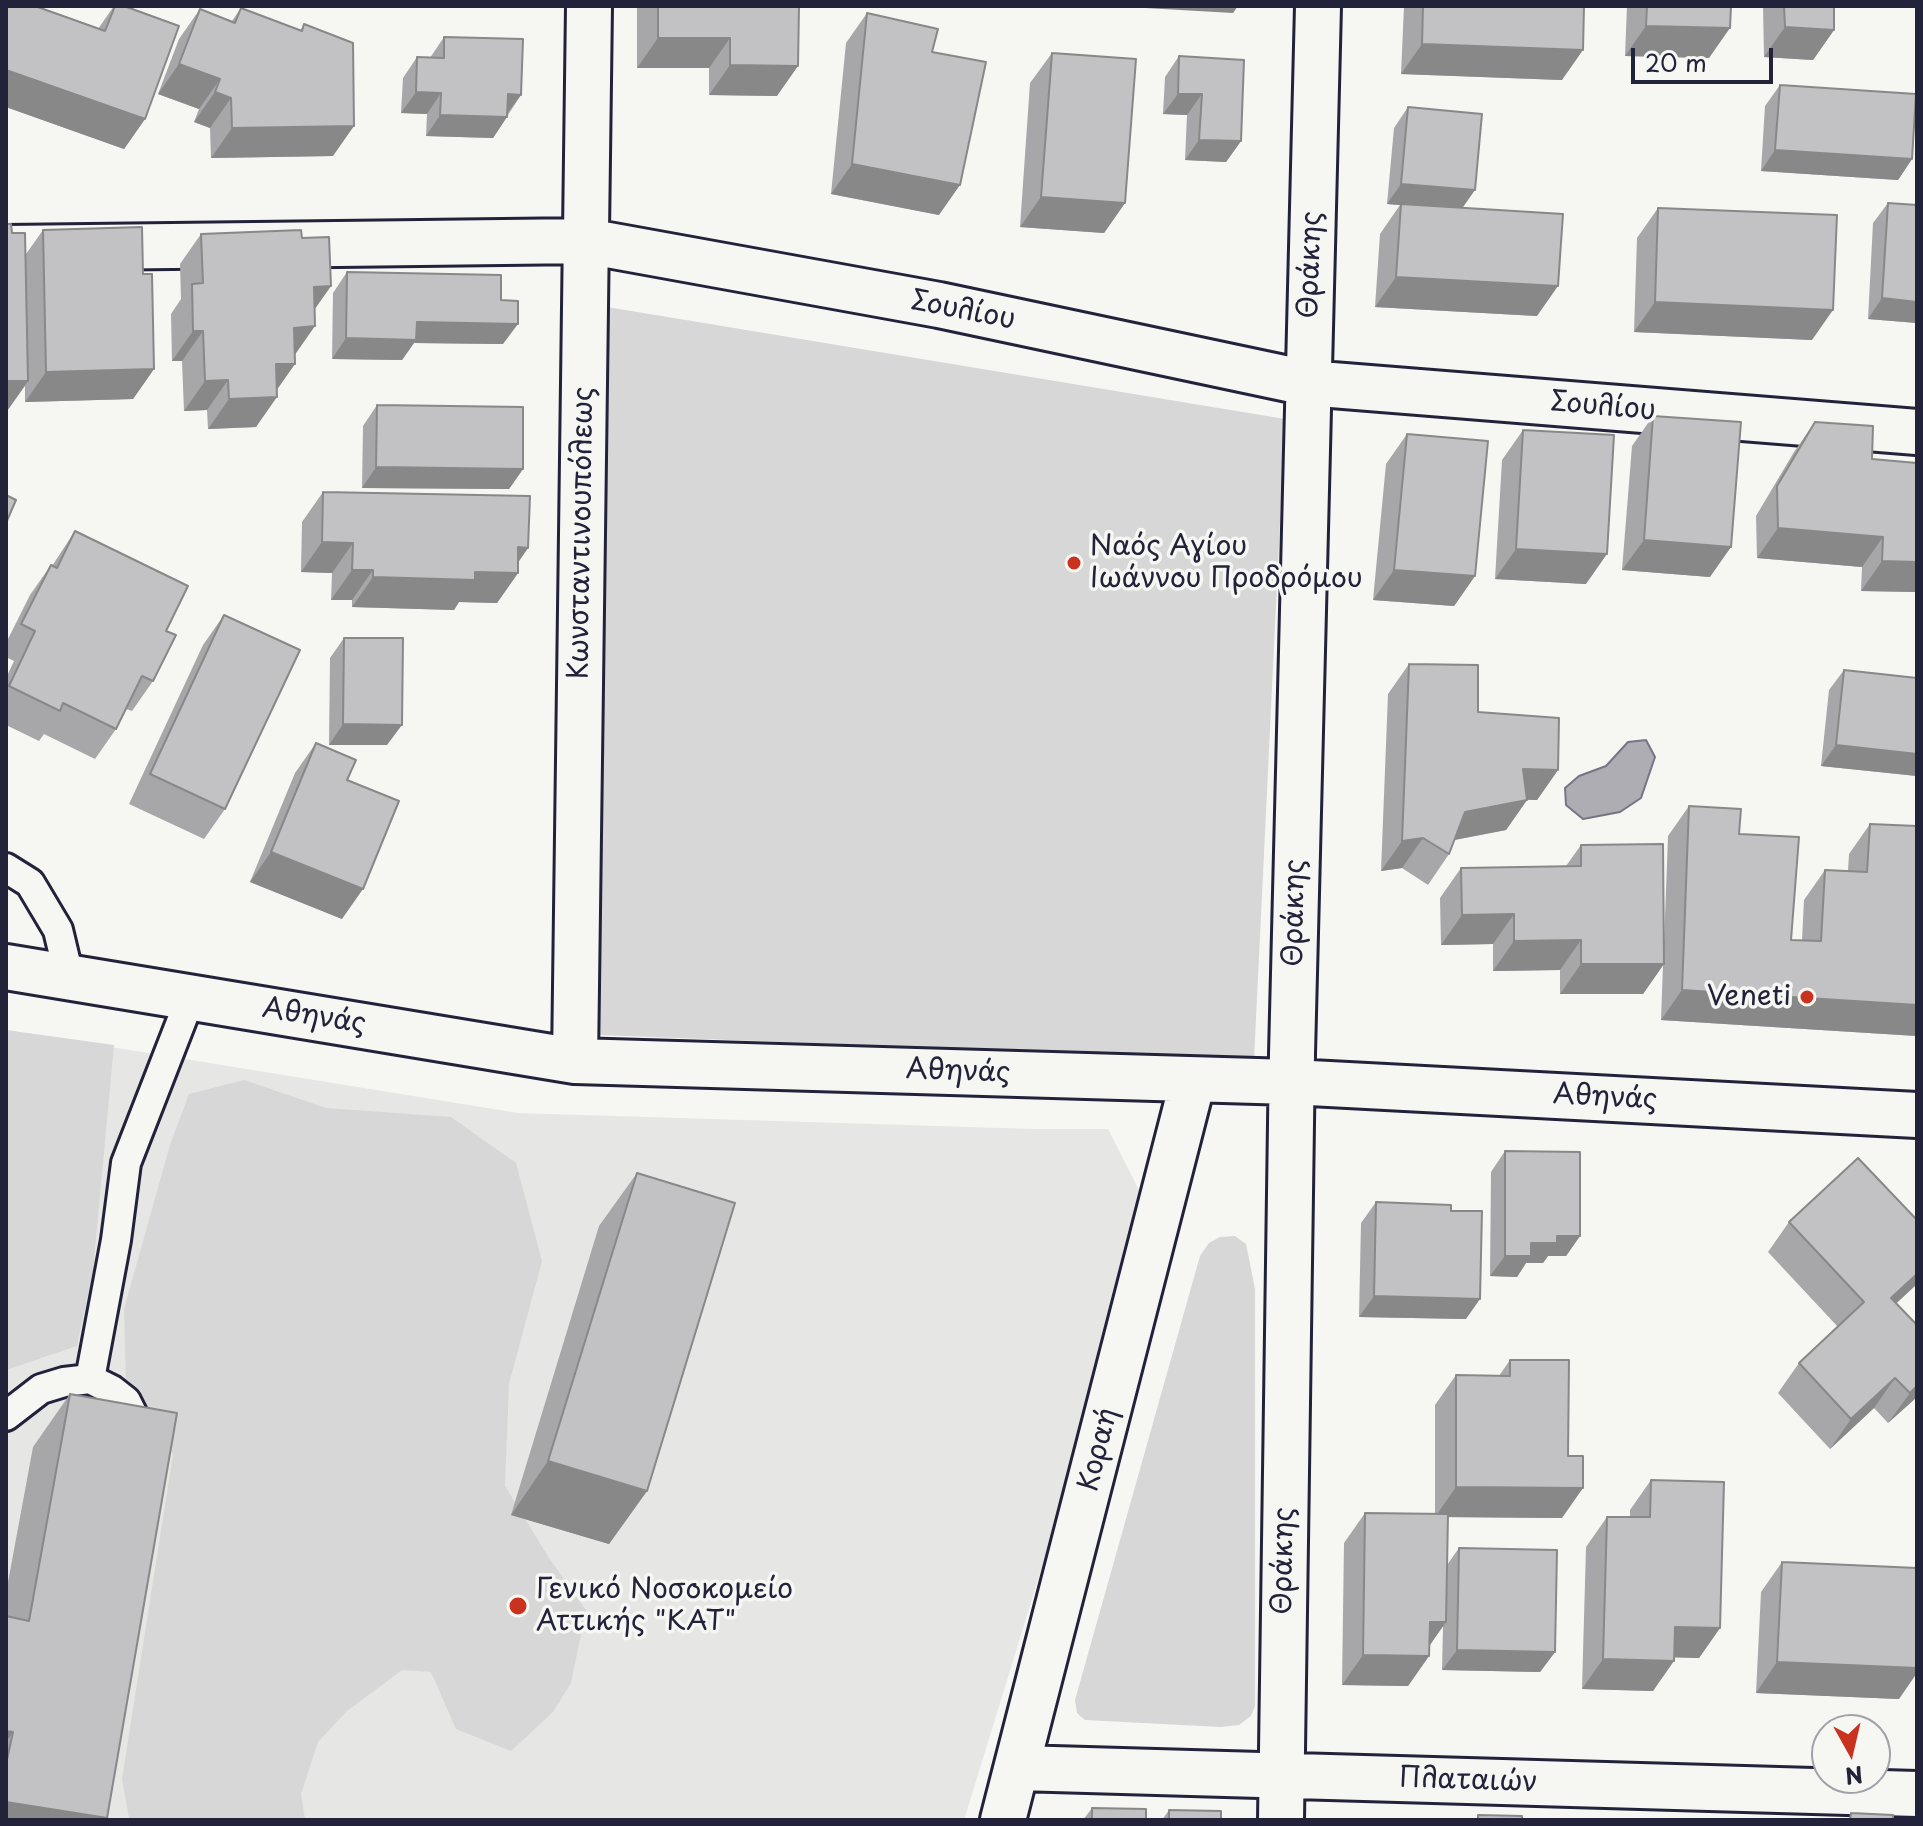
<!DOCTYPE html>
<meta charset="utf-8">
<style>
body{margin:0}
#map{position:relative;width:1923px;height:1826px;overflow:hidden;background:#f6f6f2;font-family:"Playpen Sans",sans-serif}
canvas{display:block}
.frame{position:absolute;inset:0;border:8px solid #22223b;pointer-events:none}
.north{position:absolute;left:1811px;top:1714px;width:80px;height:80px;box-sizing:border-box;background:#f6f6f2;border:2px solid #a1a1a9;border-radius:50%;rotate:172deg;font-size:22px;font-weight:700;line-height:32px;text-align:center;color:#22223b}
.north::after{content:'';display:block;margin:auto;width:28px;height:36px;background:#c8321e;clip-path:polygon(50% 0,100% 100%,50% 72%,0 100%)}
.scale{position:absolute;left:1631px;top:48px;width:142px;height:36px;box-sizing:border-box;border:4px solid #22223b;border-top:0;padding-left:10px;font-size:24px;line-height:28px;white-space:nowrap;color:#22223b;-webkit-text-stroke:6px #f6f6f2;paint-order:stroke}
</style>
<div id="map">
<canvas width="1923" height="1826"></canvas>
<div class="frame"></div>
<div class="north">N</div>
<div class="scale">20 m</div>
</div>
<script>
const ctx = document.querySelector('canvas').getContext('2d');
ctx.lineJoin = 'round';
function fill(path, color) {
  ctx.fillStyle = color;
  ctx.fill(path, 'evenodd');
}
function shape(rows) {
  const path = new Path2D();
  for (const r of rows) {
    path.moveTo(r[0], r[1]);
    for (let i = 2; i < r.length; i += 2) path.lineTo(r[i], r[i + 1]);
  }
  return path;
}
function strokePath(path, color, width, dash) {
  ctx.strokeStyle = color;
  ctx.lineWidth = width;
  ctx.lineCap = dash ? 'butt' : 'round';
  ctx.setLineDash(dash || []);
  ctx.stroke(path);
}
function write(font, color, halo, rows, align = 'center') {
  ctx.font = font + ' "Playpen Sans",sans-serif';
  ctx.lineWidth = 7;
  ctx.setLineDash([]);
  ctx.textBaseline = 'middle';
  ctx.strokeStyle = halo;
  ctx.fillStyle = color;
  for (const [text, x, y, turn = 0] of rows) {
    ctx.save();
    ctx.translate(x, y);
    ctx.rotate((+turn || 0) * Math.PI / 180);
    ctx.textAlign = isNaN(turn) ? turn : align;
    if (halo) ctx.strokeText(text, 0, 0);
    ctx.fillText(text, 0, 0);
    ctx.restore();
  }
}
const built = shape([
 [6,1030,518,1113,1034,1129,1108,1129,1148,1208,1096,1391,964,1820,6,1820]
]);
const green = shape([
 [607,307,1285,419,1254,1060,598,1035],
 [6,1030,114,1045,93,1270,77,1346,6,1370],
 [244,1080,326,1108,451,1117,516,1163,542,1261,509,1384,505,1486,549,1558,586,1610,571,1683,553,1712,511,1751,456,1729,431,1672,402,1670,347,1711,318,1742,301,1794,305,1820,131,1820,129,1818,122,1779,173,1454,126,1386,124,1309,170,1145,189,1094],
 [1235,1236,1246,1244,1255,1289,1255,1706,1251,1716,1239,1725,1221,1727,1085,1720,1077,1713,1075,1700,1200,1256,1209,1243,1220,1237]
]);
const water = shape([
 [1646,740,1655,757,1641,798,1620,812,1583,819,1566,805,1565,788,1579,776,1606,766,1628,742,1646,740]
]);
const lane = shape([
 [6,868,30,883,58,930,69,976],
 [90,1379,116,1240,126,1163,190,999],
 [6,1416,41,1389,64,1382,90,1379,112,1390,126,1401,137,1423,140,1438]
]);
const street = shape([
 [6,248,586,241,939,305,1307,383,1917,432],
 [6,967,575,1061,1291,1082,1917,1115],
 [575,1061,589,6],
 [1018,1768,1917,1794],
 [1003,1820,1193,1080],
 [1281,1820,1292,1054,1318,6]
]);
const wall = shape([
 [6,6,98,29,114,6,124,6,145,119,124,149,6,107],
 [637,6,799,6,777,96,709,95,709,68,637,68],
 [1404,6,1584,6,1562,80,1401,74],
 [1627,6,1731,6,1709,58,1625,56],
 [1763,6,1836,6,1834,8,1834,30,1813,60,1764,57],
 [241,8,300,31,304,24,333,156,211,158,210,128,194,122,199,109,158,94,179,39,200,9,232,21],
 [867,13,932,52,939,215,831,194,846,43],
 [444,37,521,95,493,138,426,136,427,114,401,113,403,78,417,57,430,58],
 [1052,53,1125,203,1104,233,1020,227,1030,83],
 [1179,56,1241,141,1226,162,1185,160,1187,115,1163,114,1165,77],
 [1780,85,1912,159,1898,180,1761,171,1765,106],
 [1408,107,1463,208,1537,316,1375,307,1380,234,1400,205,1387,204,1394,128],
 [1888,203,1917,323,1868,319,1873,223],
 [1658,208,1812,340,1634,332,1637,238],
 [43,230,143,274,154,369,133,399,25,402,25,386,7,411,12,233,26,254],
 [201,234,302,238,331,286,314,309,295,355,256,427,208,429,207,410,184,411,182,361,172,361,171,314,181,299,180,264],
 [347,272,501,300,503,344,414,343,402,360,332,359,333,293],
 [377,405,523,469,509,489,362,488,363,426],
 [1653,416,1710,577,1622,570,1632,446],
 [1815,422,1872,459,1917,463,1917,592,1861,591,1862,567,1757,558,1756,516,1794,452],
 [1523,430,1586,584,1495,579,1502,460],
 [1407,434,1475,576,1454,606,1373,600,1386,464],
 [323,492,528,548,518,562,518,573,497,603,459,602,454,610,352,607,352,600,331,600,332,573,301,572,302,522],
 [75,531,166,631,153,681,132,711,126,709,116,729,95,759,44,734,39,741,6,725,6,678,14,661,6,657,6,643,30,595,51,565,52,566],
 [224,615,225,809,204,839,129,804,203,645],
 [344,638,387,745,329,745,330,658],
 [1409,664,1478,712,1558,770,1537,800,1527,800,1506,830,1454,840,1449,854,1428,885,1402,868,1381,871,1388,694],
 [1844,670,1917,678,1917,776,1821,766,1829,690],
 [316,743,347,780,342,919,250,882,295,773],
 [1689,806,1739,834,1791,940,1802,940,1804,900,1825,870,1848,871,1849,854,1870,824,1917,1036,1661,1020,1663,965,1643,994,1560,994,1560,970,1493,971,1493,944,1441,945,1440,898,1461,868,1566,866,1581,845,1664,944,1668,836],
 [1505,1151,1580,1236,1566,1256,1548,1256,1543,1263,1526,1263,1517,1277,1490,1276,1491,1172],
 [637,1173,647,1491,609,1544,511,1515,599,1226],
 [1376,1202,1466,1319,1359,1317,1361,1223],
 [1917,1220,1917,1284,1896,1303,1917,1325,1917,1397,1888,1423,1874,1408,1830,1449,1778,1393,1799,1363,1838,1327,1768,1252,1789,1222],
 [1510,1360,1562,1518,1448,1517,1447,1565,1459,1548,1555,1652,1540,1672,1442,1670,1443,1626,1429,1646,1429,1656,1408,1686,1342,1685,1344,1543,1365,1513,1435,1513,1435,1405,1456,1375,1499,1376],
 [70,1394,6,1820,6,1593,33,1447],
 [1651,1480,1720,1628,1699,1658,1674,1657,1653,1691,1582,1689,1586,1547,1607,1517,1630,1517,1630,1510],
 [1782,1562,1899,1699,1756,1693,1761,1592],
 [1092,1808,1146,1820,1083,1820],
 [1169,1810,1221,1820,1162,1820]
]);
const shadedWall = shape([
 [1147,6,1238,6,1233,13,1145,8],
 [1646,26,1730,28,1709,58,1625,56],
 [1785,27,1834,30,1813,60,1764,57],
 [658,38,730,38,709,68,637,68],
 [1422,44,1583,50,1562,80,1401,74],
 [179,64,220,79,199,109,158,94],
 [730,65,798,66,777,96,709,95],
 [6,70,145,119,124,149,6,107],
 [215,92,231,98,210,128,194,122],
 [416,92,441,93,427,114,401,113],
 [508,94,521,95,506,115],
 [1178,94,1202,94,1187,115,1163,114],
 [440,115,507,117,493,138,426,136],
 [354,126,333,156,211,158,232,128],
 [1199,140,1241,141,1226,162,1185,160],
 [1775,150,1912,159,1898,180,1761,171],
 [852,164,960,185,939,215,831,194],
 [1401,184,1475,190,1461,210,1387,204],
 [1041,197,1125,203,1104,233,1020,227],
 [1396,277,1558,286,1537,316,1375,307],
 [331,286,310,316,314,287],
 [1882,298,1917,302,1917,323,1868,319],
 [1655,302,1833,310,1812,340,1634,332],
 [417,322,518,324,503,344,414,343,402,360,332,359,346,338],
 [315,326,294,356,294,328],
 [193,331,203,331,182,361,172,361],
 [276,364,295,364,274,394],
 [154,369,133,399,25,402,46,372],
 [228,380,207,410,184,411,205,381],
 [6,381,28,381,7,411,6,411],
 [277,397,256,427,208,429,229,399],
 [376,467,523,469,509,489,362,488],
 [1778,528,1883,537,1862,567,1757,558],
 [1644,540,1731,547,1710,577,1622,570],
 [322,542,353,543,332,573,301,572],
 [518,547,528,548,511,573,518,573,497,603,459,602,454,610,352,607,373,577,475,572],
 [1516,549,1607,554,1586,584,1495,579],
 [1882,561,1917,562,1917,592,1861,591],
 [352,570,373,570,352,600,331,600],
 [1394,570,1475,576,1454,606,1373,600],
 [343,724,402,725,387,745,329,745],
 [1836,745,1917,754,1917,776,1821,766],
 [1523,769,1558,770,1537,800,1502,799],
 [1527,800,1506,830,1444,842,1465,812],
 [1423,838,1402,868,1381,871,1402,841],
 [271,852,363,889,342,919,250,882],
 [1514,914,1493,944,1441,945,1462,915],
 [1581,940,1560,970,1493,971,1514,941],
 [1581,964,1664,964,1643,994,1560,994],
 [1682,990,1917,1005,1917,1036,1661,1020],
 [1557,1236,1580,1236,1566,1256,1548,1256,1543,1263,1526,1263,1517,1277,1490,1276,1505,1256,1531,1243],
 [1917,1274,1917,1284,1870,1328,1891,1298],
 [1374,1296,1480,1299,1466,1319,1359,1317],
 [1895,1378,1874,1408,1830,1449,1851,1419],
 [1917,1386,1917,1397,1888,1423,1910,1393],
 [548,1461,647,1491,609,1544,511,1515],
 [1456,1487,1583,1488,1562,1518,1435,1517],
 [1430,1622,1446,1622,1425,1652],
 [1675,1627,1720,1628,1699,1658,1654,1657],
 [1457,1650,1555,1652,1540,1672,1442,1670],
 [1363,1655,1429,1656,1408,1686,1342,1685],
 [1603,1659,1674,1661,1653,1691,1582,1689],
 [1777,1662,1917,1668,1917,1673,1899,1699,1756,1693],
 [6,1731,13,1732,6,1742],
 [6,1802,107,1818,106,1820,6,1820]
]);
const building = shape([
 [6,6,35,6,105,31,115,6,124,6,179,26,145,119,6,70,6,6],
 [658,6,799,6,798,66,730,65,730,38,658,38,658,6],
 [1423,6,1584,6,1583,50,1422,44,1423,6],
 [1647,6,1731,6,1730,28,1646,26,1647,6],
 [1784,6,1834,6,1834,30,1785,27,1784,6],
 [241,8,302,31,304,24,353,43,354,126,232,128,231,98,215,92,220,79,179,64,200,9,235,23,241,8],
 [867,13,938,29,932,52,986,62,960,185,852,164,867,13],
 [444,37,523,39,521,95,508,94,507,117,440,115,441,93,416,92,417,57,444,58,444,37],
 [1052,53,1136,59,1125,203,1041,197,1052,53],
 [1179,56,1244,60,1241,141,1199,140,1202,94,1178,94,1179,56],
 [1780,85,1916,94,1912,159,1775,150,1780,85],
 [1408,107,1482,114,1475,190,1401,184,1408,107],
 [1888,203,1917,205,1917,302,1882,298,1888,203],
 [1401,204,1563,214,1558,286,1396,277,1401,204],
 [1658,208,1837,215,1833,310,1655,302,1658,208],
 [6,224,11,224,12,233,25,233,28,381,6,381,6,224],
 [142,227,143,274,152,274,154,369,46,372,43,230,142,227],
 [301,230,302,238,329,237,331,286,314,287,315,326,294,328,295,364,276,364,277,397,229,399,228,380,205,381,203,331,193,331,192,284,203,283,201,234,301,230],
 [347,272,501,275,501,300,518,301,518,324,417,322,416,340,346,338,347,272],
 [377,405,523,407,523,469,376,467,377,405],
 [1653,416,1741,422,1731,547,1644,540,1653,416],
 [1815,422,1873,426,1872,459,1917,463,1917,562,1882,561,1883,537,1778,528,1777,486,1815,422],
 [1523,430,1614,435,1607,554,1516,549,1523,430],
 [1407,434,1488,441,1475,576,1394,570,1407,434],
 [323,492,530,496,528,548,518,547,518,573,475,572,475,580,373,577,373,570,352,570,353,543,322,542,323,492],
 [6,495,16,500,6,523,6,495],
 [75,531,188,586,166,631,176,635,153,681,142,676,116,729,63,703,60,711,9,686,35,631,21,624,51,565,57,568,75,531],
 [224,615,300,650,225,809,150,774,224,615],
 [344,638,403,638,402,725,343,724,344,638],
 [1409,664,1478,665,1478,712,1559,718,1558,770,1523,769,1527,800,1465,812,1449,854,1423,838,1402,841,1409,664],
 [1844,670,1917,678,1917,754,1836,745,1844,670],
 [316,743,356,760,347,780,399,801,363,889,271,852,316,743],
 [1689,806,1741,809,1739,834,1799,837,1791,940,1821,941,1825,870,1867,872,1870,824,1917,826,1917,1005,1682,990,1689,806],
 [1663,844,1664,964,1581,964,1581,940,1514,941,1514,914,1462,915,1461,868,1581,866,1581,845,1663,844],
 [1505,1151,1580,1152,1580,1236,1557,1236,1557,1243,1531,1243,1531,1256,1505,1256,1505,1151],
 [1858,1158,1917,1220,1917,1274,1891,1298,1917,1325,1917,1386,1910,1393,1895,1378,1851,1419,1799,1363,1864,1302,1789,1222,1858,1158],
 [637,1173,735,1203,647,1491,548,1461,637,1173],
 [1376,1202,1451,1205,1451,1211,1482,1211,1480,1299,1374,1296,1376,1202],
 [1510,1360,1569,1360,1568,1456,1583,1456,1583,1488,1456,1487,1456,1375,1510,1376,1510,1360],
 [70,1394,177,1413,107,1818,6,1802,6,1764,13,1732,6,1731,6,1616,29,1621,70,1394],
 [1651,1480,1724,1482,1720,1628,1675,1627,1674,1661,1603,1659,1607,1517,1650,1517,1651,1480],
 [1365,1513,1448,1514,1446,1622,1430,1622,1429,1656,1363,1655,1365,1513],
 [1459,1548,1557,1550,1555,1652,1457,1650,1459,1548],
 [1782,1562,1917,1568,1917,1668,1777,1662,1782,1562],
 [1092,1808,1146,1809,1146,1820,1092,1820,1092,1808],
 [1169,1810,1221,1811,1221,1820,1169,1820,1169,1810],
 [1851,1813,1893,1815,1893,1820,1850,1820,1851,1813],
 [1478,1815,1522,1816,1522,1820,1478,1820,1478,1815]
]);
const markers = [
 [1074,563,8,"#c8321e"],
 [1807,997,8,"#c8321e"],
 [518,1606,10,"#c8321e"]
];
const streetNames = [
 ["Θράκης",1311,265,-88],
 ["Σουλίου",963,311,11],
 ["Σουλίου",1603,407,5],
 ["Κωνσταντινουπόλεως",582,533,-89],
 ["Θράκης",1295,913,-89],
 ["Αθηνάς",314,1017,9],
 ["Αθηνάς",958,1072,2],
 ["Αθηνάς",1605,1098,3],
 ["Κοραή",1099,1450,-76],
 ["Θράκης",1284,1561,-89],
 ["Πλαταιών",1468,1781,2]
];
const poiNames = [
 ["Ναός Αγίου",1090,547],
 ["Ιωάννου Προδρόμου",1090,579],
 ["Veneti",1791,997,"right"],
 ["Γενικό Νοσοκομείο",536,1590],
 ["Αττικής \"ΚΑΤ\"",536,1622]
];
fill(built, '#e6e6e4');
fill(green, '#d7d7d7');
fill(water, '#adadb3');
strokePath(water, '#757583', 2);
strokePath(lane, '#22223b', 34);
strokePath(street, '#22223b', 50);
strokePath(lane, '#f6f6f2', 28);
strokePath(street, '#f6f6f2', 44);
fill(wall, '#a7a7a9');
fill(shadedWall, '#888889');
fill(building, '#c2c2c4');
strokePath(building, '#888889', 2);
for (const [x, y, r, color] of markers) {
  const dot = new Path2D();
  dot.arc(x, y, r, 0, 2 * Math.PI);
  ctx.fillStyle = color;
  ctx.fill(dot);
  strokePath(dot, '#f6f6f2', 3);
}
write('28px', '#22223b', '#f6f6f2', streetNames);
write('28px', '#22223b', '#f6f6f2', poiNames, 'left');
</script>
